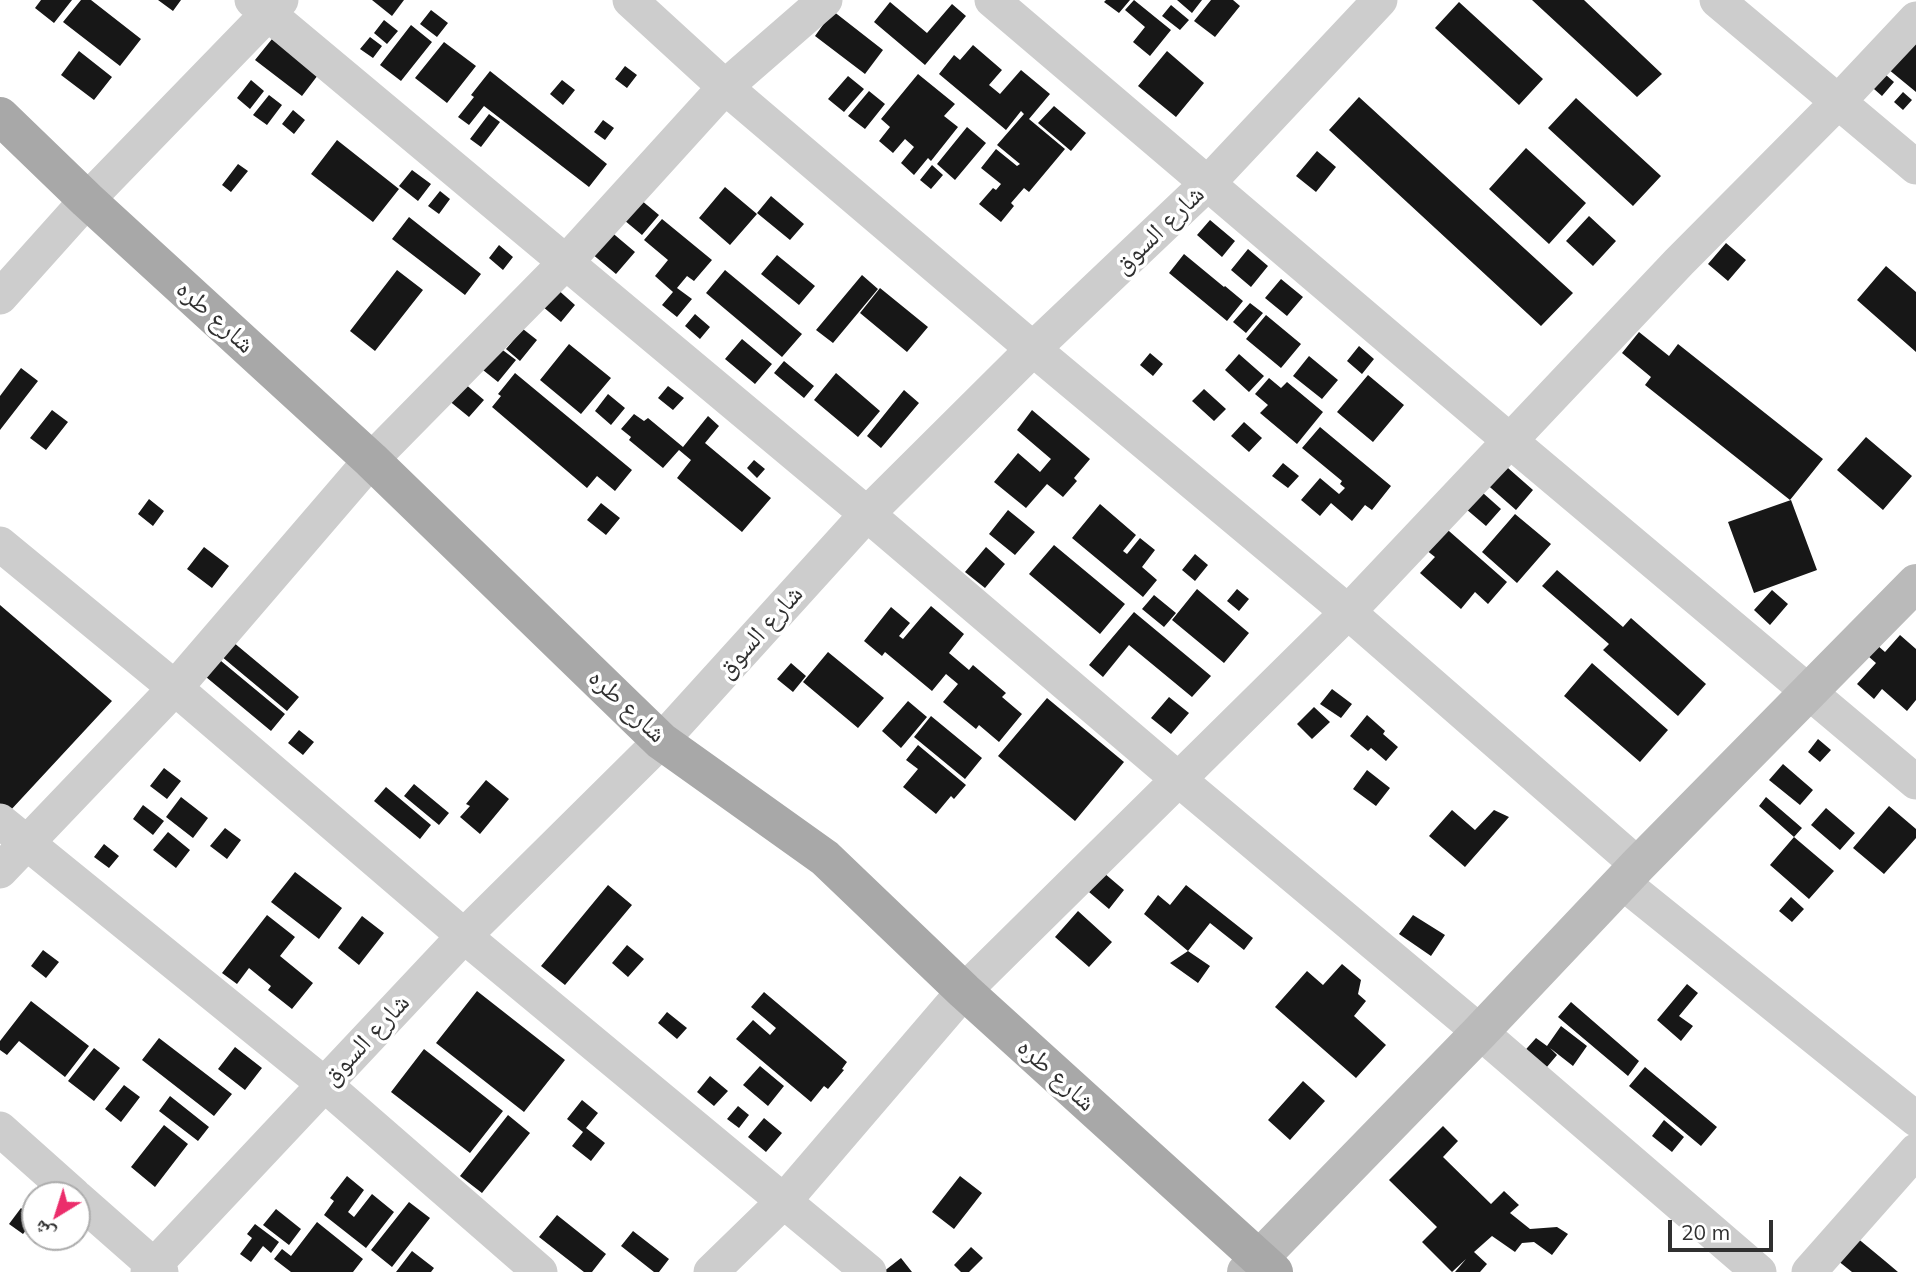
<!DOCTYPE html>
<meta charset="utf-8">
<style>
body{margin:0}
#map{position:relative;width:1916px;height:1272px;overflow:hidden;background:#fff;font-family:Mulish,"Noto Naskh Arabic",sans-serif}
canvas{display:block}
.north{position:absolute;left:21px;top:1181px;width:70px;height:70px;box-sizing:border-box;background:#fff;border:2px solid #acacac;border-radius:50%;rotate:218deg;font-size:19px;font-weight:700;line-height:28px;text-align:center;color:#303030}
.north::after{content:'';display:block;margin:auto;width:24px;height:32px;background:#eb2d6b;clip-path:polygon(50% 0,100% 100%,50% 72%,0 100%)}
.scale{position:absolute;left:1668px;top:1220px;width:105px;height:32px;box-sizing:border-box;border:4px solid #303030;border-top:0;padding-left:9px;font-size:21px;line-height:24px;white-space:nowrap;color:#303030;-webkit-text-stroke:5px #fff;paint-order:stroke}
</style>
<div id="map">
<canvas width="1916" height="1272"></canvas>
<div class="north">ش</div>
<div class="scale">20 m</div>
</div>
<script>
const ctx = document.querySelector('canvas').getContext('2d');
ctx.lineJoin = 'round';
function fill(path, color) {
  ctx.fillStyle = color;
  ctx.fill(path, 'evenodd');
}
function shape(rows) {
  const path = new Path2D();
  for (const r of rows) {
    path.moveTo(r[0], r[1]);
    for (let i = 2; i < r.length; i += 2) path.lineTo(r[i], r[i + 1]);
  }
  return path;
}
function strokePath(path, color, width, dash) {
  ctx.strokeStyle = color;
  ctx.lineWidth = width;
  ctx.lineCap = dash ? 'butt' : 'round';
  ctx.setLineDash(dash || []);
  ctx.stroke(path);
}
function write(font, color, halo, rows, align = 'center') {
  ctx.font = font + ' Mulish,"Noto Naskh Arabic",sans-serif';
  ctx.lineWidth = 7;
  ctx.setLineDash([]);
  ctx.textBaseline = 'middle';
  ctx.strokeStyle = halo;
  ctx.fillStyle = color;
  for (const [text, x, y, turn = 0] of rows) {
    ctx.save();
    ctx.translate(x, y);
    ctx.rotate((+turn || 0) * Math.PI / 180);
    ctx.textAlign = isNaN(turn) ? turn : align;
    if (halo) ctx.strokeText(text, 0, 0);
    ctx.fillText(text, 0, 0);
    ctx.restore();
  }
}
const building = shape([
 [41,0,72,0,54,23,35,8],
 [81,0,91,0,141,39,120,66,63,22],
 [158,0,181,0,173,11],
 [372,0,404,0,392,16],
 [1106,0,1130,0,1119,13,1104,2],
 [1134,0,1171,30,1150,56,1133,42,1145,27,1125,10],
 [1177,0,1202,0,1192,13],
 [1211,0,1233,0,1240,6,1215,37,1194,21],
 [1532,0,1584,0,1662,74,1637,97],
 [890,2,927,33,952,4,966,16,925,65,874,22],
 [1459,2,1543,79,1519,105,1435,28],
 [1171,5,1189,20,1180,30,1162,16],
 [431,10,448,23,437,37,420,24],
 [833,11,883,50,865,74,815,36],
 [384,20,398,31,387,44,374,33],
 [411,25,432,42,401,81,380,65],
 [1916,35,1916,92,1888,69],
 [370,37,382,46,373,58,360,49],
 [272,39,318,75,302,96,255,60],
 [444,42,476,66,447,103,415,78],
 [973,45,1002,70,989,85,1000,94,1021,70,1050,94,1029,119,1065,149,1029,192,1024,188,1011,203,1014,206,1001,222,979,204,993,188,996,190,1001,184,981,168,996,149,1017,166,1020,164,997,145,1024,114,1021,111,1006,130,939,74,954,55,960,60],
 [79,51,112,77,94,100,61,75],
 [1167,51,1204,83,1176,117,1138,86],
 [625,66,637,75,627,88,615,79],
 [1878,68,1894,82,1882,96,1866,82],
 [490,71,607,164,589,187,484,106,469,125,458,117,474,97,471,95],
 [918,74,955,104,944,116,958,127,931,161,928,158,914,175,901,163,914,147,905,139,893,153,879,141,890,127,881,119],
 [848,76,864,89,844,112,828,99],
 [251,80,264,91,250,109,237,98],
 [562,80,575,90,563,105,550,94],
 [869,91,885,104,865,129,848,116],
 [1903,92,1912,100,1903,110,1894,102],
 [269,95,282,105,267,125,253,115],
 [1359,97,1573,293,1541,326,1329,130],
 [1576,98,1661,176,1633,206,1548,128],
 [1054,106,1086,133,1071,151,1038,123],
 [293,110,305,120,294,134,282,124],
 [489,114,500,122,481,147,470,139],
 [603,120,614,128,605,140,594,132],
 [967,127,986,143,955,180,937,164],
 [337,140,399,189,373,222,311,174],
 [1526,148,1586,203,1549,244,1489,189],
 [1317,151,1336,167,1316,192,1296,176],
 [238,164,248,171,231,192,222,185],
 [932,165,943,175,931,189,920,180],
 [412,170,431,184,418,201,399,186],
 [725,187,757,214,730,245,699,218],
 [440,191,450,199,439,214,428,206],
 [771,196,804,224,790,240,757,213],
 [641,200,659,215,642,235,624,220],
 [1589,216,1616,241,1593,266,1566,241],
 [409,217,481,274,465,295,392,239],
 [662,219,712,260,694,281,687,276,677,288,692,299,677,317,662,305,673,292,655,276,668,260,644,240],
 [1210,220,1235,241,1222,257,1197,235],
 [603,225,635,252,616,274,585,248],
 [1726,243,1746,260,1728,281,1708,264],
 [499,245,513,257,503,270,489,258],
 [1248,249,1268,266,1251,287,1231,270],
 [1184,254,1224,287,1225,286,1243,301,1227,321,1169,273],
 [777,255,815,286,799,305,761,274],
 [1886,266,1916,292,1916,352,1857,300],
 [397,270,423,290,375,351,350,331],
 [725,270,802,334,782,357,706,293],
 [862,275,878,289,833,343,816,330],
 [1281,279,1303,297,1287,316,1265,298],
 [556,288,575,305,561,322,542,306],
 [880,288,928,327,907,352,860,313],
 [1250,303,1263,313,1246,333,1233,322],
 [695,314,710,327,700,339,685,326],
 [1266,315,1301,344,1281,368,1246,339],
 [523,329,537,340,520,361,506,349],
 [1639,332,1669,356,1678,344,1823,459,1790,500,1645,385,1651,377,1622,353],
 [742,339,772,364,755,384,725,359],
 [569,344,611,378,581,414,540,380],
 [1359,346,1374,359,1362,374,1347,361],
 [500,348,516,360,498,382,483,370],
 [1150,353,1163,364,1153,376,1140,365],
 [1239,354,1264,376,1249,392,1225,370],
 [1309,356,1338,380,1322,399,1293,376],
 [784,361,814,386,804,398,774,373],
 [21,368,38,381,0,430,0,396],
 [515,373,632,470,615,491,597,476,587,488,492,407,501,396,498,394],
 [836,373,880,411,858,437,814,400],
 [1368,375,1404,405,1373,442,1337,412],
 [457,377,484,400,469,417,442,395],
 [1269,378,1281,388,1287,382,1323,412,1297,444,1260,413,1268,405,1255,394],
 [668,386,684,398,673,410,658,398],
 [1204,389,1226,409,1214,421,1192,401],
 [904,390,919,403,881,448,867,436],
 [608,394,625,408,611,425,595,411],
 [52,410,68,422,46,450,30,438],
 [1032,410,1090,459,1074,478,1077,481,1063,497,1047,484,1026,508,994,482,1018,453,1040,472,1051,459,1017,430],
 [634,414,644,421,648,418,683,447,708,416,719,426,705,443,771,498,742,532,677,478,691,460,679,450,663,468,629,440,631,437,621,429],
 [1244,422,1262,438,1249,452,1231,436],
 [1320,427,1391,486,1372,510,1365,505,1352,521,1331,503,1320,516,1301,500,1320,478,1339,494,1345,488,1340,484,1342,481,1302,448],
 [1866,437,1912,476,1883,510,1837,470],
 [754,460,765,469,757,478,747,468],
 [1500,461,1533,490,1516,510,1483,481],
 [1283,463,1299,476,1288,488,1272,476],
 [1474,485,1501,509,1486,526,1459,503],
 [149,499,164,511,153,526,138,514],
 [1791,500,1817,570,1754,593,1728,522],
 [601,503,620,518,606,535,587,520],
 [1100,504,1136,535,1123,551,1127,554,1140,538,1155,550,1142,567,1157,580,1143,597,1072,538],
 [1008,510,1035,532,1015,555,989,534],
 [1515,514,1551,544,1517,583,1482,552],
 [1441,524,1507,582,1488,604,1475,592,1461,609,1420,573,1435,557,1421,546],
 [1054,545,1125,604,1100,634,1029,574],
 [204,547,229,566,212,588,187,569],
 [986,547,1005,564,985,588,965,572],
 [1195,554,1208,565,1195,581,1182,570],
 [1557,570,1623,627,1631,618,1706,684,1678,716,1603,650,1609,644,1542,586],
 [1197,589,1249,633,1224,663,1172,620],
 [1237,589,1249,599,1239,611,1227,601],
 [1772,590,1788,604,1770,625,1754,610],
 [1154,595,1176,613,1164,627,1142,609],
 [0,605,112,701,9,812,0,805],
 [931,606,964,634,949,653,969,670,973,665,1006,693,1002,697,1022,714,999,742,979,725,976,729,943,702,958,684,946,674,932,691,885,652,882,656,864,641,891,607,910,623,899,636,903,639],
 [1134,612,1211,676,1192,697,1129,645,1103,677,1089,665],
 [1900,635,1916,649,1916,700,1907,711,1882,689,1874,699,1857,684,1876,663,1868,656,1877,645,1885,652],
 [233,642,299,697,287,711,221,656],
 [828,652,884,698,858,728,803,682],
 [215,656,285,714,271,731,200,672],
 [791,663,806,676,793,692,777,679],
 [1592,663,1668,730,1640,762,1564,696],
 [1332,689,1352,704,1341,718,1320,704],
 [1169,697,1189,713,1171,734,1151,718],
 [1047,698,1124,762,1075,821,998,756],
 [908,701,927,717,901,748,882,731],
 [1314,707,1330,722,1312,739,1297,724],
 [1367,715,1385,731,1383,734,1398,747,1386,761,1371,748,1368,751,1350,736],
 [931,716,982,758,965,779,914,737],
 [299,730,314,742,303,755,288,743],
 [1818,739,1831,750,1820,762,1808,752],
 [918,745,966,785,954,799,951,796,936,814,903,787,918,769,906,760],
 [1783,764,1813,790,1800,805,1769,780],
 [164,768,181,781,167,799,150,786],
 [1367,770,1390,788,1376,806,1353,789],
 [486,780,509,799,480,834,460,817,470,806,466,804],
 [414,784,449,813,439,825,404,796],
 [386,787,431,825,420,839,374,801],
 [181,797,208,818,193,838,166,817],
 [1766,797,1802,828,1794,837,1759,806],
 [143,805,164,821,153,835,133,819],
 [1889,806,1916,829,1916,838,1884,874,1853,848],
 [1826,808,1855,833,1840,850,1811,825],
 [1452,810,1475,830,1494,810,1509,817,1465,867,1429,836],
 [225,828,241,840,227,859,210,846],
 [168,832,190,850,176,868,153,850],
 [1794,837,1834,871,1809,899,1770,865],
 [104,844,119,856,109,868,94,857],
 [295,872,342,908,319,939,271,902],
 [1104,873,1124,890,1109,909,1089,892],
 [608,885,632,905,565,985,541,966],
 [1186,885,1253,938,1244,950,1210,923,1188,951,1210,966,1198,983,1170,963,1188,951,1144,914,1158,895,1170,905],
 [1791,897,1804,909,1792,922,1779,911],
 [1078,911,1112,942,1089,967,1055,937],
 [267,915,295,937,280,956,313,983,292,1009,268,990,271,986,249,968,237,984,222,973],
 [1413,915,1445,935,1431,956,1399,934],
 [362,916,384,933,359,965,338,948],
 [627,945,644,959,628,977,612,963],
 [43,950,59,962,46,978,31,966],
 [1342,964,1361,980,1358,994,1366,1001,1354,1016,1386,1045,1356,1078,1275,1007,1307,971,1323,985],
 [1687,984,1698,993,1679,1016,1693,1026,1681,1041,1657,1020],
 [477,991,565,1060,524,1112,436,1043],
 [764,992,847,1062,842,1069,844,1070,828,1089,824,1086,811,1102,736,1039,753,1020,770,1035,776,1028,751,1007],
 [31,1001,89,1046,65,1077,19,1041,7,1055,0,1050,0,1041],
 [1571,1002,1639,1061,1628,1076,1558,1017],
 [667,1012,687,1028,677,1039,658,1023],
 [1561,1026,1587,1046,1573,1066,1550,1048,1557,1055,1541,1074,1520,1056,1536,1038,1547,1046],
 [159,1038,232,1094,214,1116,142,1060],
 [235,1047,262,1068,245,1090,218,1069],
 [94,1048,120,1068,94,1101,68,1081],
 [424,1049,503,1111,470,1153,391,1092],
 [760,1066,784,1086,768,1106,743,1085],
 [1645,1067,1717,1127,1701,1146,1629,1086],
 [710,1076,728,1091,714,1106,697,1092],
 [1303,1081,1325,1101,1290,1140,1268,1120],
 [124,1085,140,1097,121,1122,105,1109],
 [170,1096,209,1127,198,1141,159,1111],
 [582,1100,598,1113,586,1128,605,1143,591,1161,572,1146,583,1132,567,1119],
 [738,1106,749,1115,739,1128,727,1119],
 [508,1115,530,1133,482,1193,460,1176],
 [764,1118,782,1133,766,1152,748,1137],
 [1664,1120,1684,1137,1672,1152,1652,1136],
 [164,1125,188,1144,155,1187,131,1167],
 [1443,1126,1458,1141,1443,1157,1491,1204,1504,1191,1519,1205,1510,1213,1530,1229,1557,1227,1568,1234,1552,1255,1534,1242,1522,1243,1515,1252,1492,1236,1474,1252,1487,1264,1480,1272,1455,1272,1466,1259,1452,1272,1422,1242,1437,1227,1389,1180],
 [347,1176,364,1190,348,1212,354,1217,372,1194,394,1212,366,1248,324,1215,334,1201,330,1198],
 [960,1176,982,1193,954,1229,932,1212],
 [409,1202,430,1218,392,1267,371,1250],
 [21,1208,35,1219,23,1234,9,1224],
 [276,1209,301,1229,289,1245,263,1225],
 [557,1215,606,1254,592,1272,584,1272,539,1237],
 [317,1222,363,1259,353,1272,291,1272,274,1259,282,1249,291,1256],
 [255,1224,279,1242,271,1253,263,1246,251,1262,240,1254,252,1238,247,1234],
 [633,1231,669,1259,659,1272,654,1272,621,1246],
 [1856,1237,1885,1261,1898,1272,1852,1272,1837,1260],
 [971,1247,983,1258,969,1272,961,1272,954,1265],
 [412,1251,434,1268,431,1272,396,1272],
 [901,1258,912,1272,883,1272]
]);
const street = shape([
 [252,0,867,514,1178,779,1480,1032,1759,1272],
 [630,0,725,87,1033,349,1348,612,1638,865],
 [992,0,1509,440,1916,782],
 [1717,0,1916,167],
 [0,297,87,200,281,0],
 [0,544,175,688,464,936,869,1272],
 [0,821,324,1084,540,1272],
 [0,871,175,688,371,460,566,262,725,87,825,0],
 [1622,882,1916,1119],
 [0,1129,74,1195],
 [77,1198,161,1272],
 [148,1272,464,936,661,741,867,514,1033,349,1208,183,1380,0],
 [711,1272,784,1201,964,991,1348,612,1679,262,1837,103,1916,19],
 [1809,1272,1916,1151]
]);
const secondary = shape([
 [1246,1272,1480,1032,1638,865,1916,583]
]);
const primary = shape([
 [0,116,87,200,371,460,661,741,825,858,964,991,1274,1272]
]);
const streetNames = [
 ["شارع السوق",1159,230,-44],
 ["شارع طره",215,317,42],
 ["شارع السوق",760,632,-48],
 ["شارع طره",627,706,43],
 ["شارع السوق",366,1040,-47],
 ["شارع طره",1056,1075,42]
];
fill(building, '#171717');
strokePath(street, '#cdcdcd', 35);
strokePath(secondary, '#bababa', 38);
strokePath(primary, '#a8a8a8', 38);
write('26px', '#303030', '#fff', streetNames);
</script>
